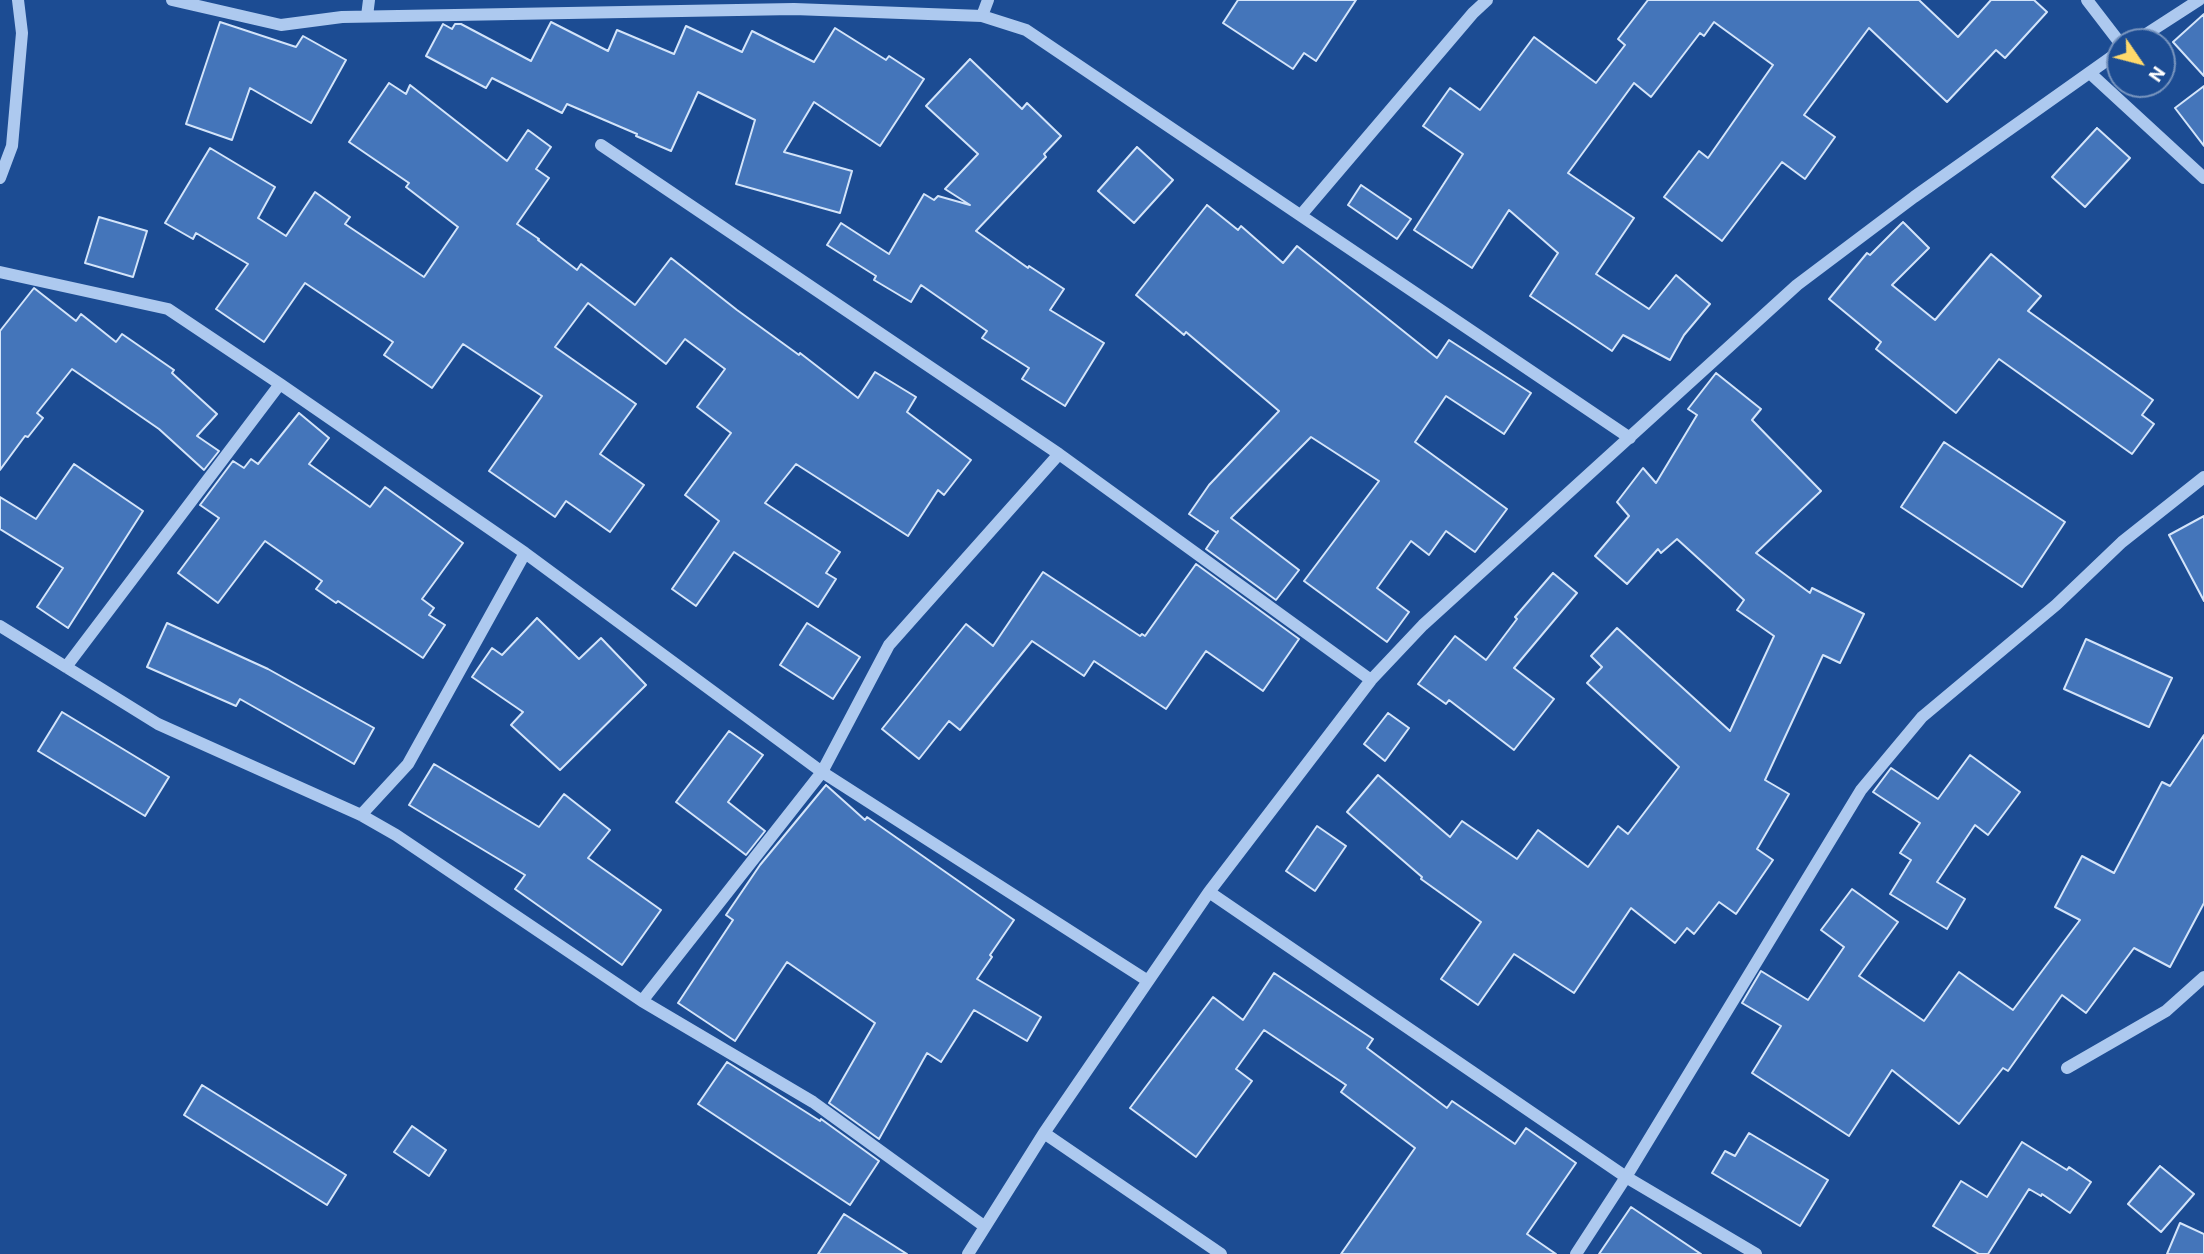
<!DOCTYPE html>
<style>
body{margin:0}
#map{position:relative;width:2204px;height:1254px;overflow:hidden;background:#1c4c93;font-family:Roboto,sans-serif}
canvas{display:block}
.north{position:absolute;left:2106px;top:28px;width:70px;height:70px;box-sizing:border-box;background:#1c4c93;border:2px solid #7794be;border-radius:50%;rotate:125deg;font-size:19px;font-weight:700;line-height:28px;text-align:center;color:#fff}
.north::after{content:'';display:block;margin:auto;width:24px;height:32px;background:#ffd96b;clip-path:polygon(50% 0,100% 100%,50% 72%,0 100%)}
</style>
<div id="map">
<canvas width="2204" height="1254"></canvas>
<div class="north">N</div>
</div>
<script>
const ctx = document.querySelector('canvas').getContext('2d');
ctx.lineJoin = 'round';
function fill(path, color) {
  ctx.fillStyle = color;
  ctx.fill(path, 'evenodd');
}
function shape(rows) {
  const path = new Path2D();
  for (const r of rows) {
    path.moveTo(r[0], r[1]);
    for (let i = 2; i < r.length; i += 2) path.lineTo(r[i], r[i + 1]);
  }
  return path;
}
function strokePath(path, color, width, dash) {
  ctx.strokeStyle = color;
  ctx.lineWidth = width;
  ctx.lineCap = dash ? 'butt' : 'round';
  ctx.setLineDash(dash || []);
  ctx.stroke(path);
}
const building = shape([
 [1238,0,1356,0,1316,61,1304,53,1293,69,1223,23,1238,0],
 [1648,0,1919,0,1958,37,1991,0,2034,0,2047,12,2005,58,1996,50,1947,102,1869,28,1804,115,1835,137,1805,179,1782,162,1722,241,1664,197,1699,151,1708,158,1773,65,1714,22,1704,36,1700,33,1651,97,1634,83,1568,173,1634,218,1596,274,1649,309,1676,275,1710,304,1684,335,1670,360,1623,335,1612,351,1530,296,1558,253,1509,210,1472,268,1414,230,1463,154,1423,126,1450,88,1480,110,1534,37,1596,83,1625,45,1618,39,1648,0],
 [2204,14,2204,76,2173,42,2204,14],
 [220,22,296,47,303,36,346,60,311,123,250,88,232,140,186,124,220,22],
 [551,22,608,51,617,30,674,54,686,26,742,52,752,31,814,62,835,28,886,60,889,56,924,79,880,146,814,102,784,152,852,171,840,213,736,184,755,120,698,92,671,151,636,136,637,134,567,104,562,113,492,78,486,88,426,56,443,24,452,29,455,24,461,24,531,61,551,22],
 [970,59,1022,109,1027,103,1061,136,1044,154,1046,157,976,231,1028,268,1029,266,1064,289,1050,310,1104,343,1065,406,1022,379,1029,368,982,338,987,331,921,285,911,302,874,280,876,276,827,245,841,223,889,254,924,194,934,200,938,196,970,205,945,189,978,154,926,106,970,59],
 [389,83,406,94,410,85,507,161,528,130,551,147,536,169,549,178,517,224,539,239,538,240,577,270,581,264,635,305,671,258,737,310,799,355,800,353,858,398,875,372,916,397,907,412,971,460,944,495,938,490,908,536,796,464,765,503,840,552,826,573,836,579,818,607,734,552,696,606,672,589,719,521,685,495,731,433,697,407,725,369,685,339,666,364,588,303,555,347,636,404,600,454,644,485,610,532,566,501,555,517,489,471,542,396,463,344,432,388,384,355,393,342,305,283,264,342,216,309,248,264,196,233,193,239,165,223,210,148,275,187,258,218,286,236,315,192,350,217,345,224,424,277,458,227,406,187,409,183,349,142,389,83],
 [2204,86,2204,146,2175,108,2204,86],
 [2097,128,2130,158,2085,207,2052,177,2097,128],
 [1137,147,1173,180,1134,223,1098,191,1137,147],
 [1361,185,1411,219,1397,239,1348,205,1361,185],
 [1207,205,1238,230,1241,226,1283,263,1297,246,1437,358,1449,340,1531,393,1504,434,1446,396,1415,442,1507,509,1475,552,1446,531,1429,555,1411,541,1377,588,1409,612,1387,642,1304,581,1379,481,1311,437,1231,518,1299,570,1276,600,1206,549,1218,531,1217,533,1189,514,1209,485,1279,411,1186,332,1184,335,1136,295,1207,205],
 [99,217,147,231,133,277,85,263,99,217],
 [1903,222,1929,248,1892,285,1935,320,1991,254,2041,296,2028,311,2153,400,2142,415,2154,424,2132,454,1999,359,1956,413,1876,349,1881,342,1829,299,1867,253,1870,255,1903,222],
 [34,288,76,321,81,314,116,342,122,334,174,370,172,373,217,414,197,436,219,451,204,470,159,429,72,369,37,413,43,418,28,437,25,436,0,470,0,331,34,288],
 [1716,373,1761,409,1752,420,1821,491,1756,553,1810,593,1812,588,1864,614,1840,663,1823,655,1765,780,1789,794,1757,849,1773,860,1736,914,1719,902,1694,934,1687,928,1675,943,1631,908,1574,993,1514,954,1478,1005,1441,979,1481,922,1421,879,1422,877,1347,812,1378,775,1450,837,1462,821,1517,859,1538,830,1588,867,1618,826,1628,834,1679,767,1587,683,1602,667,1591,656,1617,628,1730,731,1774,636,1737,610,1744,600,1677,539,1661,553,1658,549,1627,584,1595,556,1629,516,1617,502,1643,468,1656,483,1697,415,1688,409,1716,373],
 [299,413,329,438,309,464,370,507,385,487,463,543,422,599,434,608,429,615,445,625,423,658,338,601,336,603,316,589,322,581,265,541,218,603,178,573,219,518,200,505,233,461,244,468,251,459,258,464,299,413],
 [1944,442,2065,522,2022,587,1901,507,1944,442],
 [74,464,143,511,68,628,37,607,63,568,0,529,0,497,36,519,74,464],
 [2204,516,2204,601,2169,535,2204,516],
 [1196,564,1299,639,1263,691,1206,651,1166,709,1094,661,1084,676,1032,641,960,730,949,721,919,759,882,729,966,624,993,646,1043,572,1140,636,1142,634,1145,636,1196,564],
 [1553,573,1577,593,1514,668,1554,699,1514,750,1449,700,1446,704,1418,684,1455,636,1486,660,1517,619,1515,617,1553,573],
 [537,618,579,659,601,638,646,685,560,770,511,725,523,712,472,677,492,648,502,655,537,618],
 [167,623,268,669,374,728,354,764,240,699,236,706,147,667,167,623],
 [807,623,860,657,833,699,780,665,807,623],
 [2086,639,2172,678,2149,727,2064,689,2086,639],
 [62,712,169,777,145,816,38,751,62,712],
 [1388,713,1409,728,1385,761,1364,744,1388,713],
 [729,731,763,755,728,802,765,831,746,855,676,802,729,731],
 [2204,735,2204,903,2170,967,2134,948,2086,1013,2062,995,2008,1071,2003,1068,1959,1124,1892,1070,1849,1136,1752,1073,1781,1026,1742,1003,1761,971,1808,1000,1844,947,1821,930,1852,889,1898,922,1859,976,1924,1021,1959,972,2013,1010,2080,920,2055,907,2082,856,2114,873,2162,782,2170,786,2204,735],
 [1970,755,2020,792,1988,835,1975,825,1937,882,1965,899,1947,929,1890,894,1911,860,1900,853,1920,823,1873,792,1891,768,1938,799,1970,755],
 [434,764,539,827,564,794,610,830,588,858,661,910,622,965,515,889,525,875,409,805,434,764],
 [826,785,865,820,867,817,1014,920,990,955,992,957,977,979,1041,1017,1027,1041,974,1010,941,1062,927,1053,879,1139,829,1103,875,1023,787,962,735,1041,678,1003,733,920,726,915,760,865,826,785],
 [1317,826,1346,846,1315,891,1286,871,1317,826],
 [1274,973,1373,1039,1367,1048,1447,1108,1452,1101,1515,1144,1526,1128,1576,1163,1527,1234,1556,1254,1341,1254,1415,1148,1341,1092,1346,1085,1264,1030,1236,1069,1252,1081,1196,1157,1130,1108,1213,997,1243,1020,1274,973],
 [727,1062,820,1121,821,1119,879,1161,850,1205,698,1104,727,1062],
 [202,1085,346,1175,327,1205,184,1115,202,1085],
 [412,1126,446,1150,429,1176,394,1152,412,1126],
 [1749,1133,1828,1180,1800,1226,1712,1173,1725,1151,1735,1156,1749,1133],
 [2022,1142,2067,1170,2069,1167,2091,1182,2070,1213,2042,1194,2041,1196,2029,1189,1988,1254,1979,1254,1933,1226,1961,1181,1987,1197,2022,1142],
 [2160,1166,2194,1194,2161,1232,2128,1204,2160,1166],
 [1631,1207,1701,1254,1599,1254,1631,1207],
 [844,1214,907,1254,818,1254,844,1214],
 [2180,1223,2204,1234,2204,1254,2167,1254,2180,1223]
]);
const minor = shape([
 [172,0,281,25,342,17,794,9,982,16,1026,30,1630,438],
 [2087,0,2120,43],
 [367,16,369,0],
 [982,16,988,0],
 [2134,42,2199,0],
 [2091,74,2204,178],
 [601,145,1059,454,1371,680],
 [0,178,12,146,22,33,18,0],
 [1301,215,1473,13,1487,0],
 [0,272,168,309,280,384,525,553,822,772,1148,981],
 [0,626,158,724,361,815,396,835,642,1001,813,1102,984,1226],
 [66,667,280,384],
 [361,815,408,764,525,553],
 [1209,892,1626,1177,1756,1254],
 [642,1001,822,772,889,645,1059,454],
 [2067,1068,2166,1011,2204,977],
 [1044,1133,1221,1254],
 [968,1254,1044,1133,1209,892,1371,680,1423,625,1797,285,1914,197,2120,51],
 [1576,1254,1626,1177,1861,790,1922,717,2056,605,2122,542,2204,477]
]);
fill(building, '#4475ba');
strokePath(building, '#d3e4fa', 2);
strokePath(minor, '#adc9ef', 12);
</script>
